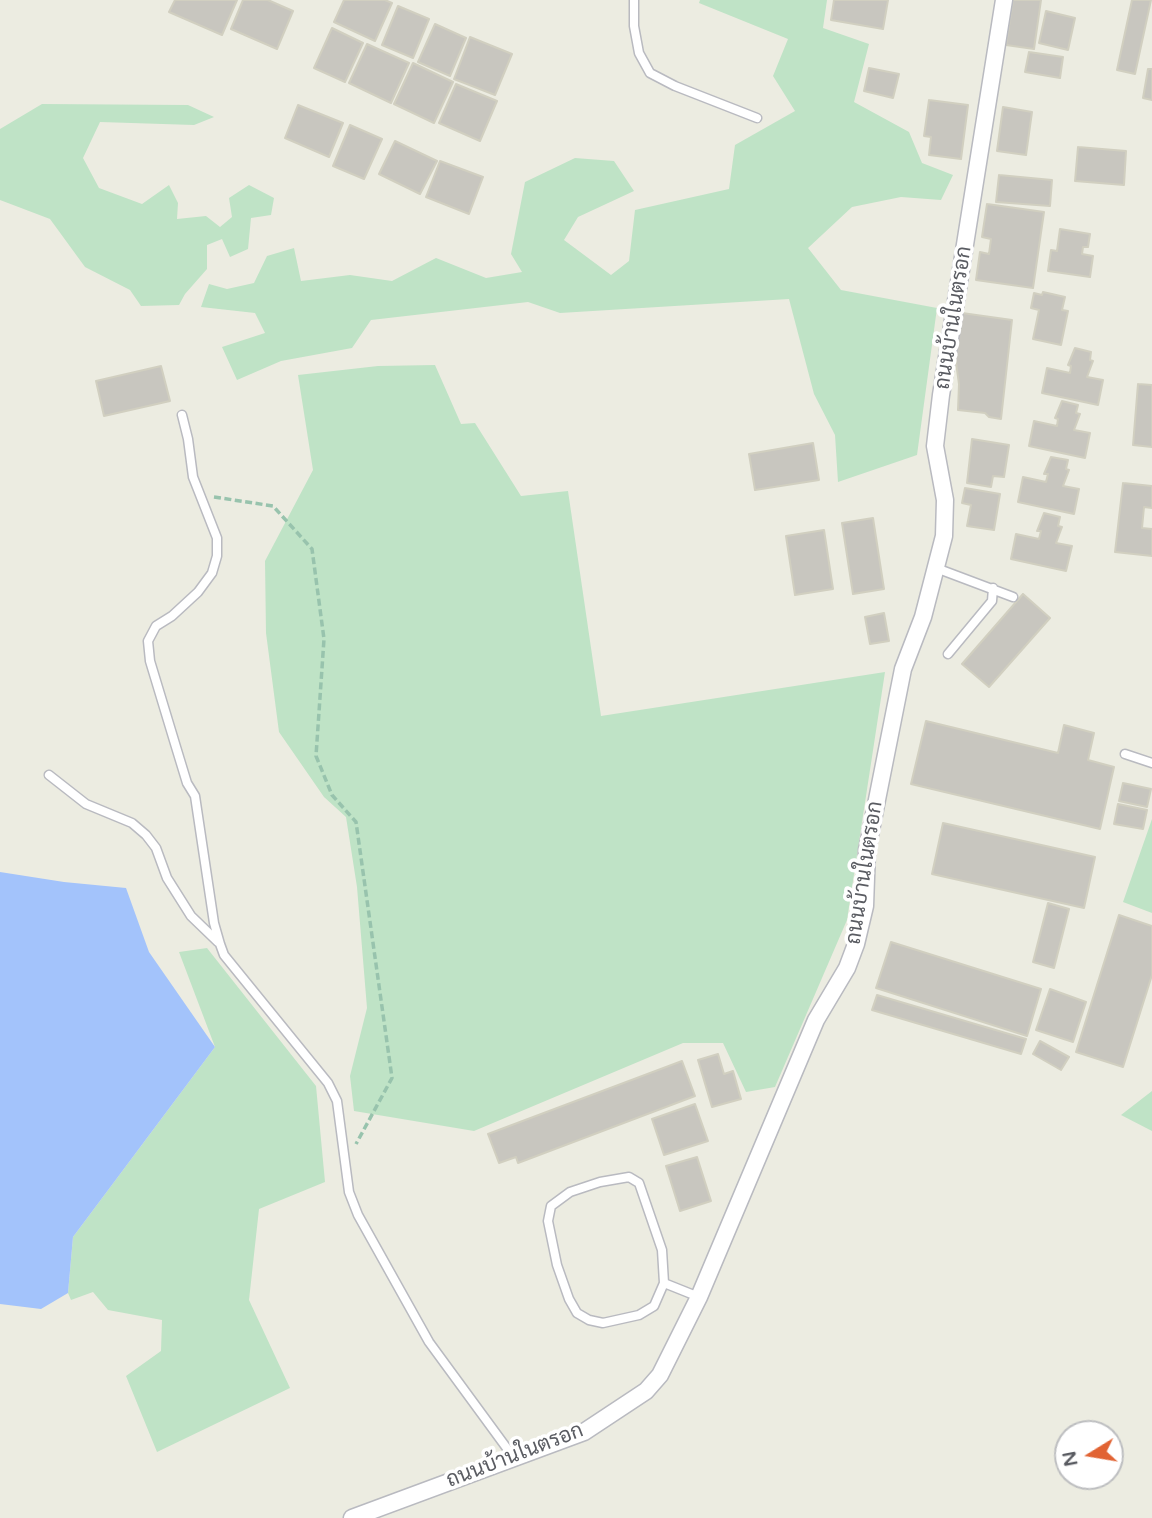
<!DOCTYPE html>
<meta charset="utf-8">
<style>
body{margin:0}
#map{position:relative;width:1152px;height:1518px;overflow:hidden;background:#ecece1;font-family:"Varela Round",sans-serif}
canvas{display:block}
.north{position:absolute;left:1054px;top:1420px;width:70px;height:70px;box-sizing:border-box;background:#fff;border:2px solid #bdbec0;border-radius:50%;rotate:259deg;font-size:19px;font-weight:700;line-height:28px;text-align:center;color:#5a5c62}
.north::after{content:'';display:block;margin:auto;width:24px;height:32px;background:#e16333;clip-path:polygon(50% 0,100% 100%,50% 72%,0 100%)}
</style>
<div id="map">
<canvas width="1152" height="1518"></canvas>
<div class="north">N</div>
</div>
<script>
const ctx = document.querySelector('canvas').getContext('2d');
ctx.lineJoin = 'round';
function fill(path, color) {
  ctx.fillStyle = color;
  ctx.fill(path, 'evenodd');
}
function shape(rows) {
  const path = new Path2D();
  for (const r of rows) {
    path.moveTo(r[0], r[1]);
    for (let i = 2; i < r.length; i += 2) path.lineTo(r[i], r[i + 1]);
  }
  return path;
}
function strokePath(path, color, width, dash) {
  ctx.strokeStyle = color;
  ctx.lineWidth = width;
  ctx.lineCap = dash ? 'butt' : 'round';
  ctx.setLineDash(dash || []);
  ctx.stroke(path);
}
function write(font, color, halo, rows, align = 'center') {
  ctx.font = font + ' "Varela Round",Sarabun,sans-serif';
  ctx.lineWidth = 7;
  ctx.setLineDash([]);
  ctx.textBaseline = 'middle';
  ctx.strokeStyle = halo;
  ctx.fillStyle = color;
  for (const [text, x, y, turn = 0] of rows) {
    ctx.save();
    ctx.translate(x, y);
    ctx.rotate((+turn || 0) * Math.PI / 180);
    ctx.textAlign = isNaN(turn) ? turn : align;
    if (halo) ctx.strokeText(text, 0, 0);
    ctx.fillText(text, 0, 0);
    ctx.restore();
  }
}
const green = shape([
 [700,0,827,0,823,28,869,44,854,102,909,132,922,163,953,175,941,200,901,197,852,207,808,248,841,290,937,308,917,455,838,482,835,435,814,394,789,299,560,313,528,302,371,320,352,348,281,361,237,380,222,347,265,333,255,313,201,307,209,284,227,289,254,283,267,256,294,248,301,281,350,275,392,281,436,258,486,278,522,272,511,254,525,182,575,158,614,161,634,191,578,217,564,240,611,275,629,261,635,210,729,189,735,145,795,111,773,76,788,39,699,3],
 [42,104,188,105,214,117,194,125,100,122,83,158,99,188,142,204,169,185,178,203,177,219,206,216,220,227,232,217,229,198,249,185,274,198,271,215,251,218,248,249,230,257,222,239,207,245,207,269,185,294,179,305,141,306,130,290,85,267,50,219,0,200,0,129],
 [435,365,461,424,475,423,521,496,568,491,601,716,885,672,847,920,775,1087,746,1092,723,1043,683,1043,474,1131,354,1111,350,1076,367,1008,357,887,346,817,324,797,279,732,266,633,265,561,313,470,298,375,378,366],
 [1152,819,1152,913,1123,902],
 [207,948,316,1086,325,1182,259,1209,249,1300,290,1388,157,1452,126,1376,161,1351,162,1320,108,1310,93,1292,71,1300,68,1293,73,1237,215,1047,179,952],
 [1152,1091,1152,1131,1121,1115]
]);
const water = shape([
 [0,872,64,882,126,888,149,952,215,1047,73,1237,68,1293,41,1309,0,1304]
]);
const building = shape([
 [175,0,237,0,222,35,169,12,175,0],
 [243,0,268,0,293,11,277,49,231,29,243,0],
 [344,0,385,0,392,3,375,41,334,22,344,0],
 [834,0,888,0,883,29,831,20,834,0],
 [1013,0,1041,0,1034,49,1006,45,1013,0],
 [1132,0,1151,0,1135,74,1117,70,1132,0],
 [398,6,429,19,413,58,382,45,398,6],
 [1046,11,1075,18,1068,50,1039,43,1046,11],
 [435,24,466,38,450,76,418,62,435,24],
 [332,28,363,43,345,82,314,68,332,28],
 [470,37,512,54,495,95,454,79,470,37],
 [367,44,409,63,391,103,349,83,367,44],
 [1029,52,1063,57,1060,78,1025,72,1029,52],
 [413,63,453,82,434,123,394,104,413,63],
 [869,68,899,74,893,98,864,91,869,68],
 [1148,69,1152,69,1152,100,1143,98,1148,69],
 [456,84,497,101,480,141,439,123,456,84],
 [929,100,968,105,961,159,929,155,931,137,924,136,929,100],
 [298,105,343,123,329,157,285,138,298,105],
 [1003,107,1032,112,1026,155,997,151,1003,107],
 [350,125,382,139,364,179,333,166,350,125],
 [395,141,437,161,420,194,379,174,395,141],
 [1078,147,1126,151,1124,185,1075,181,1078,147],
 [440,161,483,177,469,214,426,197,440,161],
 [999,175,1052,180,1050,206,996,202,999,175],
 [987,204,1044,212,1033,288,976,280,980,252,989,254,991,239,982,237,987,204],
 [1060,229,1090,234,1088,247,1083,247,1082,254,1093,256,1090,277,1048,271,1051,250,1057,251,1060,229],
 [1043,292,1065,297,1062,310,1068,311,1061,345,1033,339,1039,310,1031,308,1034,293,1042,295,1043,292],
 [962,313,1012,320,1001,419,989,417,985,413,958,410,959,384,955,355,962,313],
 [1075,348,1091,352,1090,360,1093,361,1087,377,1103,380,1098,405,1042,393,1047,368,1070,373,1071,366,1068,365,1075,348],
 [161,366,170,401,104,416,96,381,161,366],
 [1138,384,1152,385,1152,447,1133,445,1138,384],
 [1062,401,1078,405,1076,413,1080,414,1074,430,1090,433,1085,458,1029,446,1034,421,1057,426,1058,419,1055,418,1062,401],
 [972,439,1009,445,1004,477,993,476,991,487,967,483,972,439],
 [813,443,819,480,755,490,749,454,813,443],
 [1051,457,1068,460,1066,469,1069,470,1063,486,1079,489,1074,514,1018,502,1023,477,1046,482,1048,474,1044,474,1051,457],
 [1123,483,1152,486,1152,508,1144,507,1142,528,1152,529,1152,556,1115,552,1123,483],
 [965,488,1000,494,994,530,967,526,971,505,962,503,965,488],
 [1044,513,1060,517,1058,526,1062,527,1056,543,1072,546,1066,571,1011,559,1016,534,1039,539,1041,531,1037,531,1044,513],
 [873,518,884,589,853,594,842,523,873,518],
 [824,530,833,589,795,595,786,536,824,530],
 [1023,594,1050,618,989,687,962,664,1023,594],
 [884,613,889,641,870,644,865,617,884,613],
 [926,721,1058,753,1064,725,1094,733,1088,760,1114,767,1100,829,911,784,926,721],
 [1123,783,1151,789,1147,807,1119,801,1123,783],
 [1118,804,1147,810,1143,829,1114,824,1118,804],
 [943,823,1095,857,1084,908,932,874,943,823],
 [1048,903,1069,909,1054,968,1033,962,1048,903],
 [1119,915,1152,926,1152,975,1123,1067,1076,1052,1119,915],
 [891,942,1041,989,1027,1036,876,988,891,942],
 [1050,989,1086,1002,1073,1042,1036,1030,1050,989],
 [877,995,1026,1039,1021,1054,872,1010,877,995],
 [1040,1041,1069,1057,1061,1070,1033,1054,1040,1041],
 [718,1054,724,1074,733,1071,741,1099,712,1107,698,1060,718,1054],
 [682,1061,695,1096,518,1163,516,1157,499,1163,488,1134,682,1061],
 [695,1104,708,1141,664,1155,652,1119,695,1104],
 [697,1157,711,1201,680,1211,666,1166,697,1157]
]);
const path = shape([
 [214,497,273,506,312,549,324,639,316,756,332,795,356,822,392,1078,356,1144]
]);
const lane = shape([
 [634,0,634,26,639,53,650,73,675,86,757,118],
 [182,415,188,439,193,477,217,538,217,556,212,573,198,592,172,616,156,626,148,641,150,661,176,747,187,783,195,796,214,923,220,944,224,955,328,1083,337,1101,349,1192,358,1215,429,1342,514,1458],
 [936,568,1013,597],
 [948,654,992,601,993,588],
 [1125,754,1152,763],
 [49,775,86,804,132,823,146,835,156,848,167,878,191,916,218,942],
 [664,1283,654,1306,639,1315,603,1323,589,1320,577,1313,569,1299,557,1265,548,1221,551,1206,570,1192,600,1182,629,1177,639,1183,662,1250,664,1283,699,1297]
]);
const street = shape([
 [352,1518,584,1432,646,1391,660,1375,699,1297,816,1020,847,968,856,944,865,906,867,850,903,669,923,617,944,536,945,500,935,446,941,395,1004,0]
]);
const streetNames = [
 ["ถนนบ้านในตรอก",954,318,-81],
 ["ถนนบ้านในตรอก",865,873,-81],
 ["ถนนบ้านในตรอก",515,1456,-21]
];
fill(green, '#bfe3c6');
fill(water, '#a3c3fb');
fill(building, '#c8c6bf');
strokePath(building, '#d1cfc0', 2);
strokePath(lane, '#b9bac0', 11);
strokePath(street, '#b9bac0', 19);
strokePath(path, '#98c3ad', 3.5, [7, 3.5]);
strokePath(lane, '#fff', 8);
strokePath(street, '#fff', 16);
write('21px', '#5a5c62', '#fff', streetNames);
</script>
